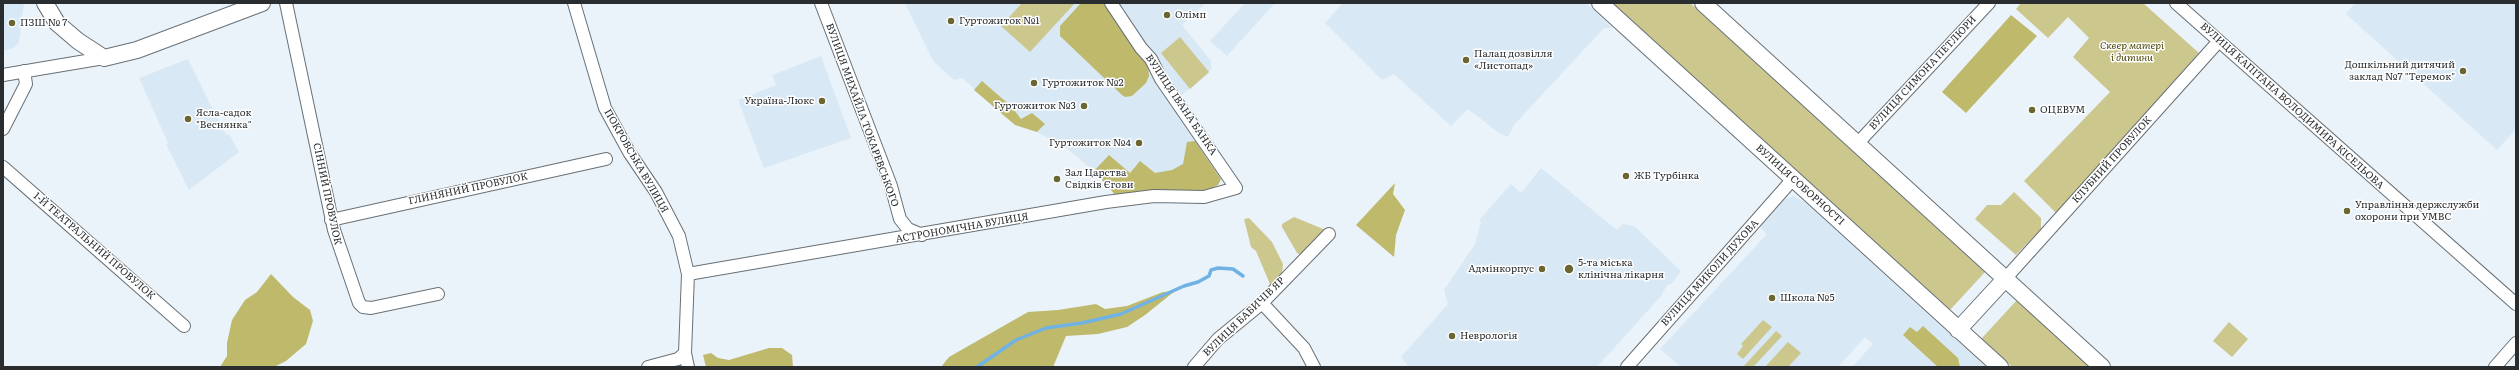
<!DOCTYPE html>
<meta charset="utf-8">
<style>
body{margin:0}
#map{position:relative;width:2519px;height:370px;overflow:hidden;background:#eaf3fa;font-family:Literata,serif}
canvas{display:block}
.frame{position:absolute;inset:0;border:4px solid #2a2d30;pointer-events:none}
</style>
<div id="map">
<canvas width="2519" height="370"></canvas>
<div class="frame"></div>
</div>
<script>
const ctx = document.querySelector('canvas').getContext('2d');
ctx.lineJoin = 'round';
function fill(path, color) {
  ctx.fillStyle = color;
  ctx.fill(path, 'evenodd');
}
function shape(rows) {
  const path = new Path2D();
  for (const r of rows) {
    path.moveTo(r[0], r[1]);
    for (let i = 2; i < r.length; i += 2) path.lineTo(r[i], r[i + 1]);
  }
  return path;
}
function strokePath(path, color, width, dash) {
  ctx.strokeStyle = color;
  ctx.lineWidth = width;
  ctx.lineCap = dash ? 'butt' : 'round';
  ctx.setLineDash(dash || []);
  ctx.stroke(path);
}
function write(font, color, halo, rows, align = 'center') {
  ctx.font = font + ' Literata,serif';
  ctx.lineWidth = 3;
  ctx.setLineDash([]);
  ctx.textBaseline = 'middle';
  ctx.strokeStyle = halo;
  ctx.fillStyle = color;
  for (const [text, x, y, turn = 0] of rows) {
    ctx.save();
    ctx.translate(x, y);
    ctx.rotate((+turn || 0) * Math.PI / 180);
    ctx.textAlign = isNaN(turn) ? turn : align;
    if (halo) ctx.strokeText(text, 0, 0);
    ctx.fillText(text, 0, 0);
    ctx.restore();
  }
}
const built = shape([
 [3,3,24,3,19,43,13,48,3,51],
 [905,3,1206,3,1182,25,1211,61,1211,69,1208,74,1178,98,1176,111,1221,181,1218,185,1117,197,1094,171,1065,147,1037,132,1015,125,962,78,954,80,933,61],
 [1245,3,1275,3,1227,56,1210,41],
 [1343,3,1586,3,1612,28,1604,28,1514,125,1508,137,1499,133,1468,109,1451,126,1394,74,1382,80,1325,23],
 [2355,3,2516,3,2516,129,2497,150,2346,14],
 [821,56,851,138,764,168,738,100,776,85,772,75],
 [188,59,223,130,227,135,229,134,239,152,189,190,166,144,168,143,139,78],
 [1541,168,1617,230,1623,224,1634,226,1681,271,1671,284,1667,285,1661,296,1597,367,1409,367,1401,357,1448,304,1444,290,1475,244,1481,222,1479,220,1511,184,1521,193],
 [1794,196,1806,203,1986,367,1852,367,1873,344,1865,337,1838,367,1681,367,1660,349,1767,234,1760,227,1785,199]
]);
const green = shape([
 [1022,3,1075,3,1030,52,1001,26],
 [1612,3,1690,3,1985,272,1950,310],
 [2021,3,2143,3,2199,53,2056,213,2024,181,2110,92,2073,57,2089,38,2068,17,2048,38,2016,9],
 [1180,37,1209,72,1190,89,1161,53],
 [2014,192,2041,218,2041,229,2016,255,1975,219,1987,205,2001,205],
 [1294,217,1328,231,1301,255,1297,253,1282,227,1282,224],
 [1249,218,1272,242,1283,264,1282,276,1272,289,1256,251,1251,247,1244,219],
 [2017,300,2092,367,2012,367,1981,339],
 [1763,320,1772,327,1743,359,1737,354,1743,346,1741,344],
 [2229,322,2248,339,2232,357,2213,341],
 [1776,331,1782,336,1755,365,1753,367,1743,367],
 [1788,342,1801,353,1788,367,1765,367]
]);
const forest = shape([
 [1081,3,1104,3,1148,64,1149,76,1146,83,1132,96,1125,97,1122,95,1060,36,1060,26],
 [2011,15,2037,36,1966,113,1942,92],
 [982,81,1012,107,1021,119,1032,113,1045,124,1037,132,1015,125,974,90],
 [1195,141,1221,179,1218,185,1206,191,1117,197,1094,171,1109,155,1130,173,1140,161,1155,173,1172,170,1183,164,1187,142],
 [1395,183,1393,194,1405,210,1396,235,1394,257,1356,225],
 [271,274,293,297,310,310,313,321,306,344,286,361,274,367,220,367,227,356,227,343,232,320,245,300,257,292],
 [1175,291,1145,315,1127,327,1098,334,1066,336,1053,367,941,367,949,357,1028,312,1058,310,1096,304,1105,309,1127,306,1163,292],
 [1923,326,1958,358,1960,367,1938,367,1903,335,1910,327,1917,332],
 [769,348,782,348,792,355,793,367,706,367,703,355,711,353,718,358,729,360]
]);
const stream = shape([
 [977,367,1016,340,1046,328,1082,323,1121,314,1184,286,1198,282,1209,276,1211,270,1218,268,1233,269,1243,276]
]);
const minor = shape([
 [286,3,334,230,359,303,363,307,371,308,438,294],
 [574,3,605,108,629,152,656,192,679,236,688,274,685,353,688,367],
 [821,3,891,186,900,219,908,229,922,235],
 [2176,3,2516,304],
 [3,75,104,58],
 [3,129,26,84,24,71],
 [1857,144,1989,3],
 [3,167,184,326],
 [331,220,606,159],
 [688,274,1106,202,1154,196,1204,197,1236,188,1161,79,1151,59,1141,48,1111,3],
 [2005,279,2219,41],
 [1262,303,1304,348,1314,367],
 [648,367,678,359,685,353],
 [1194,367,1218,339,1262,303,1329,234],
 [1627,367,1793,179],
 [2495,367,2516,343]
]);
const major = shape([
 [45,3,57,23,78,41,104,58,137,50,262,3],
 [1600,3,2000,367],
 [1703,3,2102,367],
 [1958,330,2005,279]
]);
const markers = [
 [1167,15,4,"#6a6632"],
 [951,21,4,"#6a6632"],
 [12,23,4,"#6a6632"],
 [1466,60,4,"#6a6632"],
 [2463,71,4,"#6a6632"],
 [1034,83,4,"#6a6632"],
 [822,101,4,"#6a6632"],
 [1084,106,4,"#6a6632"],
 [2032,110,4,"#6a6632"],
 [188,119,4,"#6a6632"],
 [1139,143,4,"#6a6632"],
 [1626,176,4,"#6a6632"],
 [1057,179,4,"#6a6632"],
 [2347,211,4,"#6a6632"],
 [1542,269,4,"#6a6632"],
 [1569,269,5,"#6a6632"],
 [1772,298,4,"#6a6632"],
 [1452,336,4,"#6a6632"]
];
const poiNames = [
 ["Олімп",1175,15],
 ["Гуртожиток №1",959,21],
 ["ПЗШ № 7",20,23],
 ["Палац дозвілля",1474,54],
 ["«Листопад»",1474,66],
 ["Дошкільний дитячий",2455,65,"right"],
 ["заклад №7 \"Теремок\"",2455,77,"right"],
 ["Гуртожиток №2",1042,83],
 ["Україна-Люкс",814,101,"right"],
 ["Гуртожиток №3",1076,106,"right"],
 ["ОЦЕВУМ",2040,110],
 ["Ясла-садок",196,113],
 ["\"Веснянка\"",196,125],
 ["Гуртожиток №4",1131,143,"right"],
 ["Зал Царства",1065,173],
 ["Свідків Єгови",1065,185],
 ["ЖБ Турбінка",1634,176],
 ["Управління держслужби",2355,205],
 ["охорони при УМВС",2355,217],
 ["5-та міська",1578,263],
 ["клінічна лікарня",1578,275],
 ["Адмінкорпус",1534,269,"right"],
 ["Школа №5",1780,298],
 ["Неврологія",1460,336]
];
const parkNames = [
 ["Сквер матері",2132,46],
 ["і дитини",2132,58]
];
const streetNames = [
 ["ВУЛИЦЯ СИМОНА ПЕТЛЮРИ",1923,73,-47],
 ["ВУЛИЦЯ ІВАНА БАНКА",1181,105,56],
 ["ВУЛИЦЯ КАПІТАНА ВОЛОДИМИРА КІСЕЛЬОВА",2292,106,42],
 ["ВУЛИЦЯ МИХАЙЛА ТОКАРЕВСЬКОГО",862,115,70],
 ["КЛУБНИЙ ПРОВУЛОК",2112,160,-48],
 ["ПОКРОВСЬКА ВУЛИЦЯ",636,161,60],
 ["ВУЛИЦЯ СОБОРНОСТІ",1800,185,42],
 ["ГЛИНЯНИЙ ПРОВУЛОК",468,189,-12],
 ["СІННИЙ ПРОВУЛОК",327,194,78],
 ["АСТРОНОМІЧНА ВУЛИЦЯ",962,228,-10],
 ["1-Й ТЕАТРАЛЬНИЙ ПРОВУЛОК",94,246,41],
 ["ВУЛИЦЯ МИКОЛИ ДУХОВА",1710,273,-48],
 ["ВУЛИЦЯ БАБИЧІВ ЯР",1244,317,-44]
];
fill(built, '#d9e8f5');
fill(green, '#ccc78d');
fill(forest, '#bfb96c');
strokePath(stream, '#71b2e4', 3.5);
strokePath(minor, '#687076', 14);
strokePath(major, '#687076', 18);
strokePath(minor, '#fff', 12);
strokePath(major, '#fff', 16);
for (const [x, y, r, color] of markers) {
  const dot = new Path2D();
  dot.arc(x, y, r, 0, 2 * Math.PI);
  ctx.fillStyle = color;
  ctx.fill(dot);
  strokePath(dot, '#fff', 1.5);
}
write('10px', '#2a2d30', '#fff', poiNames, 'left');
write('italic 10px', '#4f4a0e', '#fff', parkNames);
write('10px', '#2a2d30', '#fff', streetNames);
</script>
